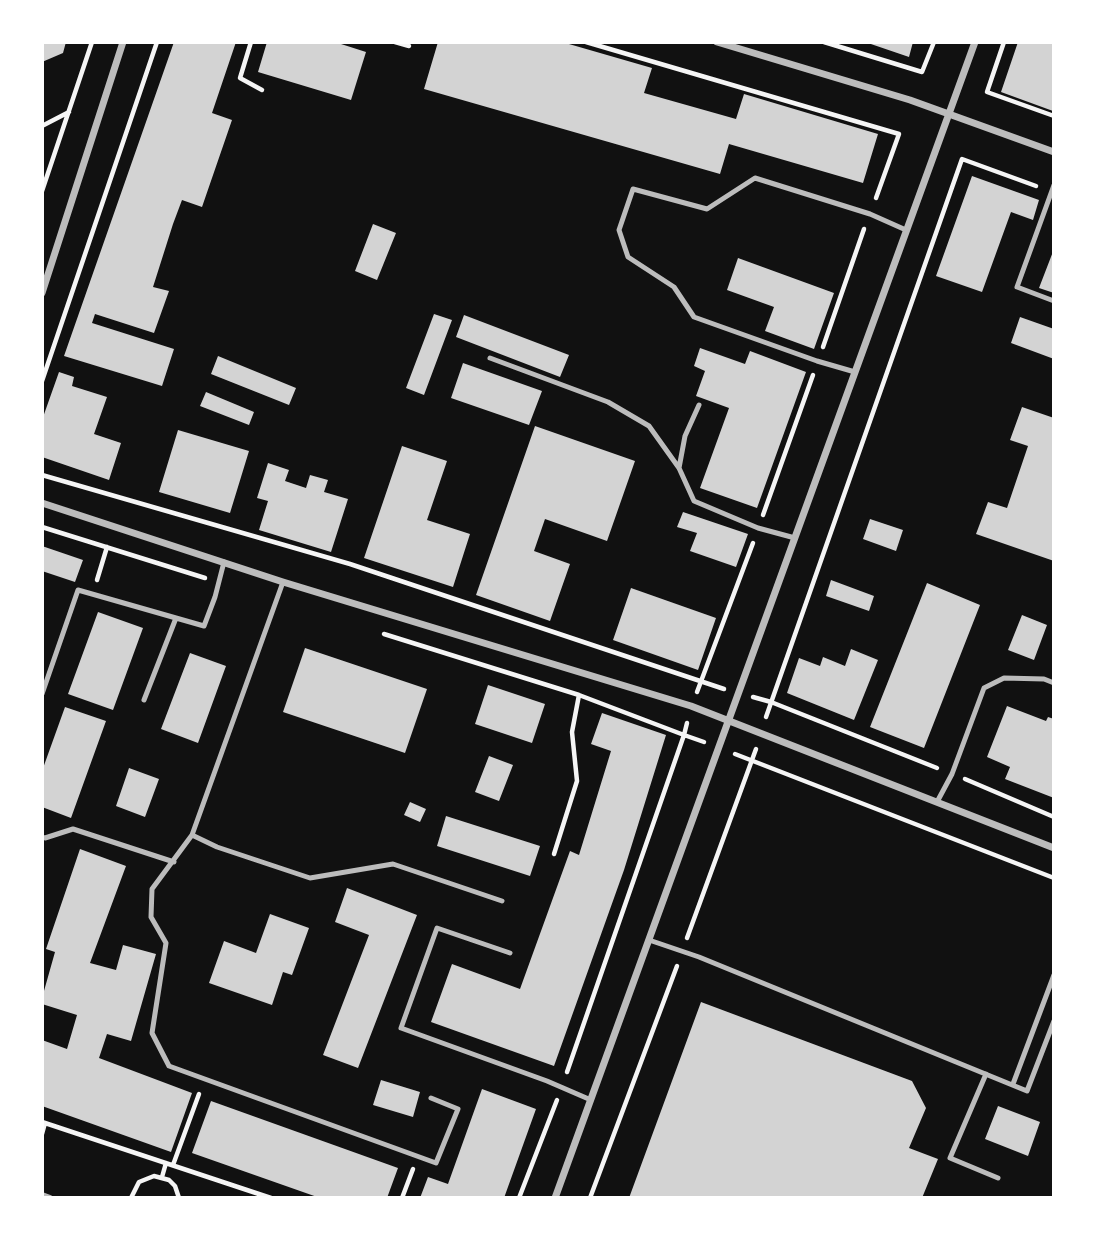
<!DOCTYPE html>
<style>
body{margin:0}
#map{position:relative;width:1096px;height:1240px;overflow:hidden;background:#111;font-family:"DM Sans",sans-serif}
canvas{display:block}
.frame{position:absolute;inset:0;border:44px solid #fff;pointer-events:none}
</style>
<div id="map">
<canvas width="1096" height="1240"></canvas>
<div class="frame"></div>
</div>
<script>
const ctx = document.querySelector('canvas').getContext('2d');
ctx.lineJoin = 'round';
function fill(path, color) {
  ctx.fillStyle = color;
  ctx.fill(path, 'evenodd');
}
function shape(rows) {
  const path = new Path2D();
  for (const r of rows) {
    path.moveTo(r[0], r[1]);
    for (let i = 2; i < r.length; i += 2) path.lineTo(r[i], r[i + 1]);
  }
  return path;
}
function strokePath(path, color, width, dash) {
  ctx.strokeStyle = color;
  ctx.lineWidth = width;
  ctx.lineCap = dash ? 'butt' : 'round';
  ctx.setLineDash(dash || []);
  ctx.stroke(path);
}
const building = shape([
 [42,42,66,42,63,53,42,62],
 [174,42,236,42,212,113,232,120,202,207,182,200,173,224,153,287,169,291,154,333,95,314,92,323,174,349,162,386,64,356],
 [267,42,342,42,341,44,366,52,351,100,258,72],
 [438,42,562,42,652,68,644,93,736,119,744,94,878,134,863,183,729,144,720,174,424,89],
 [865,42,913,42,909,57],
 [1018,42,1054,42,1053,111,1001,92],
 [972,176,1039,200,1033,220,1011,212,982,292,936,276],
 [373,224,396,233,377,280,355,271],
 [1054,249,1054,293,1039,288],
 [738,258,834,293,814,349,765,331,774,307,727,290],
 [434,314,452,320,424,395,406,388],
 [464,315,569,355,560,377,456,337],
 [1020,317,1054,329,1054,359,1011,343],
 [700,348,745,364,750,351,806,372,757,508,700,488,729,408,696,396,705,371,694,366],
 [218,356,296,388,289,405,211,374],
 [463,363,542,391,529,425,451,398],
 [59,372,74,377,72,386,107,397,94,434,121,443,109,480,42,457,42,420],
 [206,392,254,412,249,425,200,406],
 [1022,407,1054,418,1054,561,976,534,988,502,1007,508,1028,446,1010,440],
 [535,426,635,461,607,541,545,519,534,551,570,564,550,621,476,595],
 [178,430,249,451,230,513,159,492],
 [402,446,447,461,427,520,470,534,453,587,364,558],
 [268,463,289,470,285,481,306,488,310,475,328,480,324,492,348,499,331,552,259,530,268,501,257,498],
 [683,512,748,534,736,567,690,551,697,533,677,527],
 [870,519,903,530,896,551,863,539],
 [42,546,83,560,75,582,42,571],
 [831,580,874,596,869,611,826,596],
 [927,583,980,605,924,748,870,727],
 [631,588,716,618,698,670,613,640],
 [98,612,143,628,113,710,68,694],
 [1022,615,1047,625,1034,660,1008,650],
 [305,648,427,689,405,753,283,712],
 [851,649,878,660,854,720,787,693,799,658,820,666,823,657,845,666],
 [190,653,226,666,198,743,161,729],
 [488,685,545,704,532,743,475,724],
 [1007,706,1046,721,1048,717,1054,719,1054,798,1005,779,1010,767,987,757],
 [65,707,106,721,71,818,42,807,42,771],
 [602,713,666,735,624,870,554,1066,431,1022,452,964,520,989,570,851,579,855,611,751,591,744],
 [489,756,513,765,499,801,475,792],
 [129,768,159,779,145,817,116,806],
 [410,802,426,809,420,822,404,815],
 [446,816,540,846,530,876,437,846],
 [80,849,126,866,90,963,116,970,123,945,156,954,131,1041,107,1034,99,1058,192,1093,171,1152,42,1106,42,1040,67,1049,77,1015,42,1004,42,998,55,952,46,949],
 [347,888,417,915,358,1068,323,1055,369,935,335,922],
 [270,914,309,928,292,975,283,972,272,1005,209,983,224,941,256,953],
 [701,1002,912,1081,926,1108,909,1148,938,1159,922,1198,629,1198],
 [381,1080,420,1092,413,1117,373,1105],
 [482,1089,536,1109,504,1198,420,1198,428,1177,448,1184],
 [211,1101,398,1168,387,1198,320,1198,192,1153],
 [998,1106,1040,1122,1028,1156,985,1139]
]);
const path = shape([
 [251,42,240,78,262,90],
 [395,42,409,46],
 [586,42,899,134,876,198],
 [824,42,922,72,934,42],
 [1004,42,987,92,1054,116],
 [42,126,69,112],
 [42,191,92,42],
 [823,347,864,229],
 [42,381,157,42],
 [42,475,350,564,724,689],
 [763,515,813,375],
 [42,527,205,578],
 [97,580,107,547],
 [384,634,579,695,684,735,567,1072],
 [697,692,753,543],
 [753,697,771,702,937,768],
 [766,717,962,159,1036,186],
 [687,723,684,735,704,742],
 [735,754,1054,878],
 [965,779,1054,817],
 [554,854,577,781,572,732,579,695],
 [687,938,756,749],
 [42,1122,271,1198],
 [42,1134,45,1123],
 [173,1165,199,1094],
 [162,1177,166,1163],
 [131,1198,139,1182,154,1176,169,1180,175,1186,179,1198],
 [402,1198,413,1169],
 [519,1198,557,1100],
 [590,1198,677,966]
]);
const service = shape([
 [1054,185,1017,287,1054,301],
 [490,358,608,402,649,426,679,468],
 [855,372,817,361,694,317,674,287,628,257,619,230,633,189,707,209,755,178,870,214,906,230],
 [699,405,685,436,679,468,694,501,758,528,795,538],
 [283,582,192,835,152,889,151,917,166,943,152,1033,169,1066,436,1163,458,1109,431,1098],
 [42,694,78,590,204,626,215,597,224,562],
 [144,700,176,618],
 [937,802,952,774,984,688,1004,678,1044,679,1054,683],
 [192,835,217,847,310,878,393,864,502,901],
 [42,837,45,838,73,829,174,862],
 [649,940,699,957,1027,1091,1054,1021],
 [510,953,437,928,401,1028,547,1081,591,1100],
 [986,1074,950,1158,998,1178],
 [1013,1084,1054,975]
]);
const pedestrian = shape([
 [42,1195,50,1198]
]);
const minor = shape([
 [717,42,910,100,1054,152],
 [42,293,123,42],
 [42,503,283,582,691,706,1054,848],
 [555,1198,975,42]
]);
fill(building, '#d3d3d3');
strokePath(path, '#f5f5f5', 4.5);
strokePath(service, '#bcbcbc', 5);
strokePath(pedestrian, '#bcbcbc', 6);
strokePath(minor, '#bcbcbc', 7);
</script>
